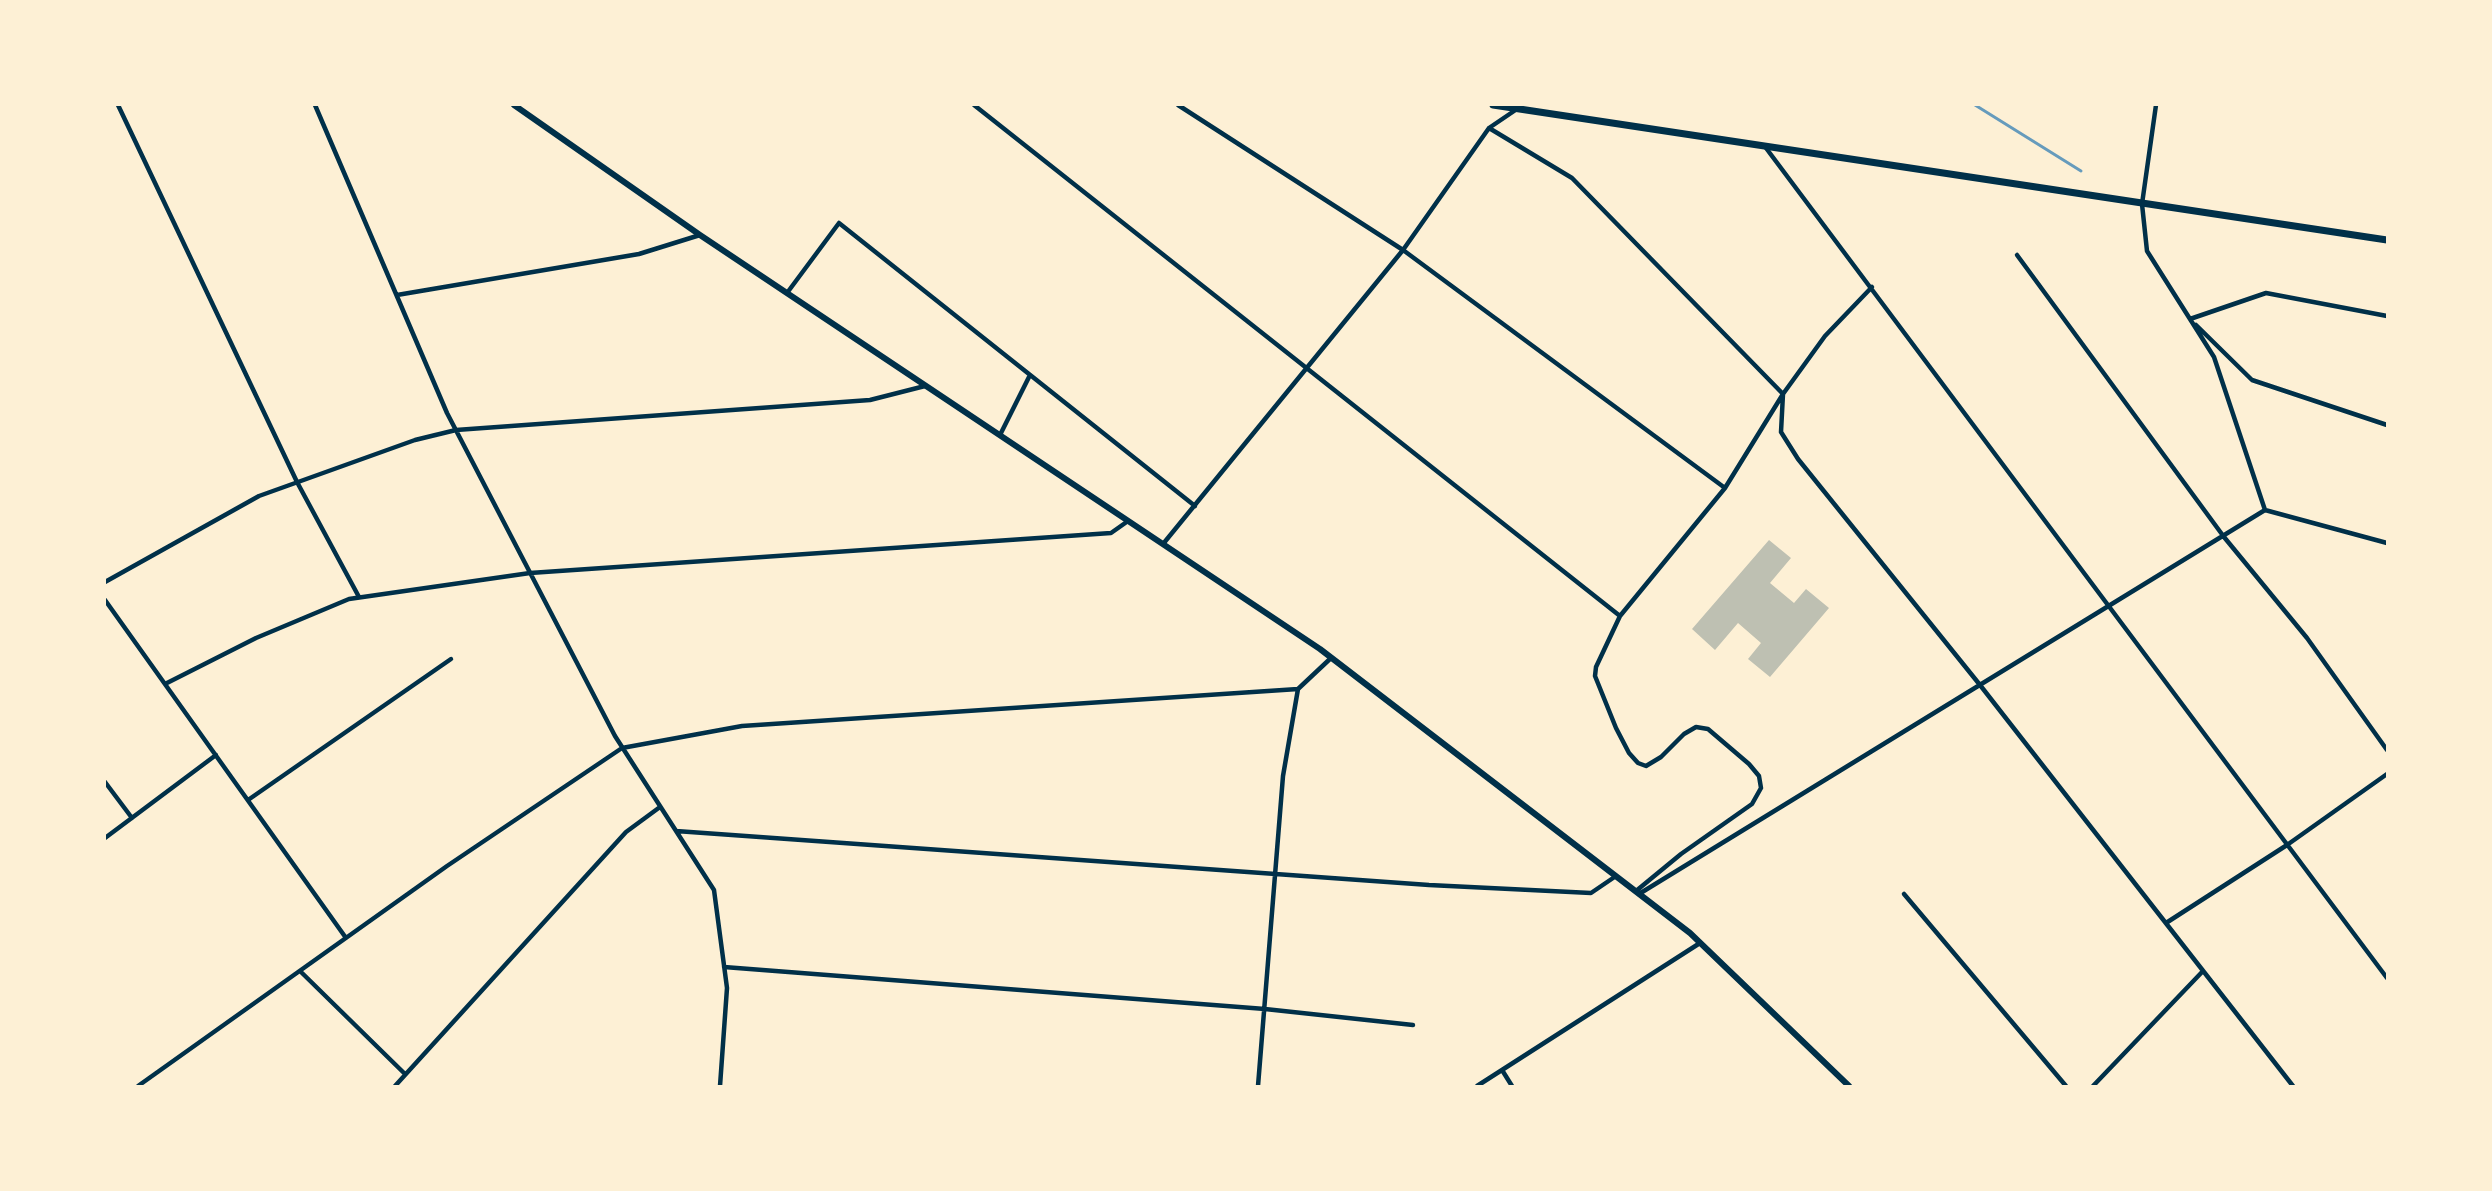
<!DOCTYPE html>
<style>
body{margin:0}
#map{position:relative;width:2492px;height:1191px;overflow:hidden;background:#fdf0d5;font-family:"Fira Sans",sans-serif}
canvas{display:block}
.frame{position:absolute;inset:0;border:106px solid #fdf0d5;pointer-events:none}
</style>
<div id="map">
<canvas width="2492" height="1191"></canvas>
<div class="frame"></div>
</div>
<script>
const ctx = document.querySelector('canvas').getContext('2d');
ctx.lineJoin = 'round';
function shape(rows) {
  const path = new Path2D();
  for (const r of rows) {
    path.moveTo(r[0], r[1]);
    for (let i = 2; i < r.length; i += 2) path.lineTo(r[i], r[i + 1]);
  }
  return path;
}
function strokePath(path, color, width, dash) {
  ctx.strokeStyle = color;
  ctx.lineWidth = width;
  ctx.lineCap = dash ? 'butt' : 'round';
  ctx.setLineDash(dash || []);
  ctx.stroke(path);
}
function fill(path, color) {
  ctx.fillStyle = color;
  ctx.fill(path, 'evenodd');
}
const stream = shape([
 [1975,105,2081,171]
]);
const building = shape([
 [1769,540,1791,558,1770,583,1794,603,1806,589,1829,608,1770,677,1748,659,1761,643,1738,623,1715,650,1692,629]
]);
const minor = shape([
 [118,105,297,482,359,597],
 [315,105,447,413,615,736,714,890,727,988,720,1086],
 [974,105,1620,616],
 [1178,105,1403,250,1725,488],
 [2156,105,2142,204,2147,251,2214,357,2265,510],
 [1489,128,1572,178,1783,394,1781,432,1798,459,1980,685,2293,1086],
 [1766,148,2387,978],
 [2017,255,2224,537,2307,638,2387,750],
 [787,293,839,223,1195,506],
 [397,295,639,254,700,235],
 [2190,319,2266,293,2387,316],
 [2196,325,2252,380,2387,425],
 [1000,435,1030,375],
 [2265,510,2387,543],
 [1163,544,1403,250,1489,128,1517,109],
 [105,582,259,496,415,440,456,430,870,400,925,386],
 [105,600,346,938],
 [165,684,256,638,349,599,530,573,1111,533,1128,521],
 [105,782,132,818],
 [248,800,451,659],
 [676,831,1429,885,1591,893,1616,876],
 [105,838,216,755],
 [1636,891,1681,854,1752,804,1761,788,1759,776,1749,764,1708,729,1696,727,1684,734,1661,757,1646,766,1638,763,1629,753,1616,728,1595,676,1596,667,1620,616,1725,488,1783,394,1825,336,1872,287],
 [1639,894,2265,510],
 [1904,894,2066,1086],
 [2166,923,2287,845,2387,774],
 [724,967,1265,1009,1413,1025],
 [300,971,405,1074],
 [1502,1070,1512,1086],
 [138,1086,447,866,622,748,742,726,1298,689,1331,658],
 [395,1086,626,832,660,807],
 [1258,1086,1283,776,1298,689],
 [1477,1086,1700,943],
 [2093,1086,2203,971]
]);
const tertiary = shape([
 [514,105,700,235,1320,649,1690,933,1849,1086]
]);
const secondary = shape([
 [1493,105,2387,240]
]);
strokePath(stream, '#669bbc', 3);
fill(building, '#bec0b2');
strokePath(minor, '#003049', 4.5);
strokePath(tertiary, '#003049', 6);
strokePath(secondary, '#003049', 7);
</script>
